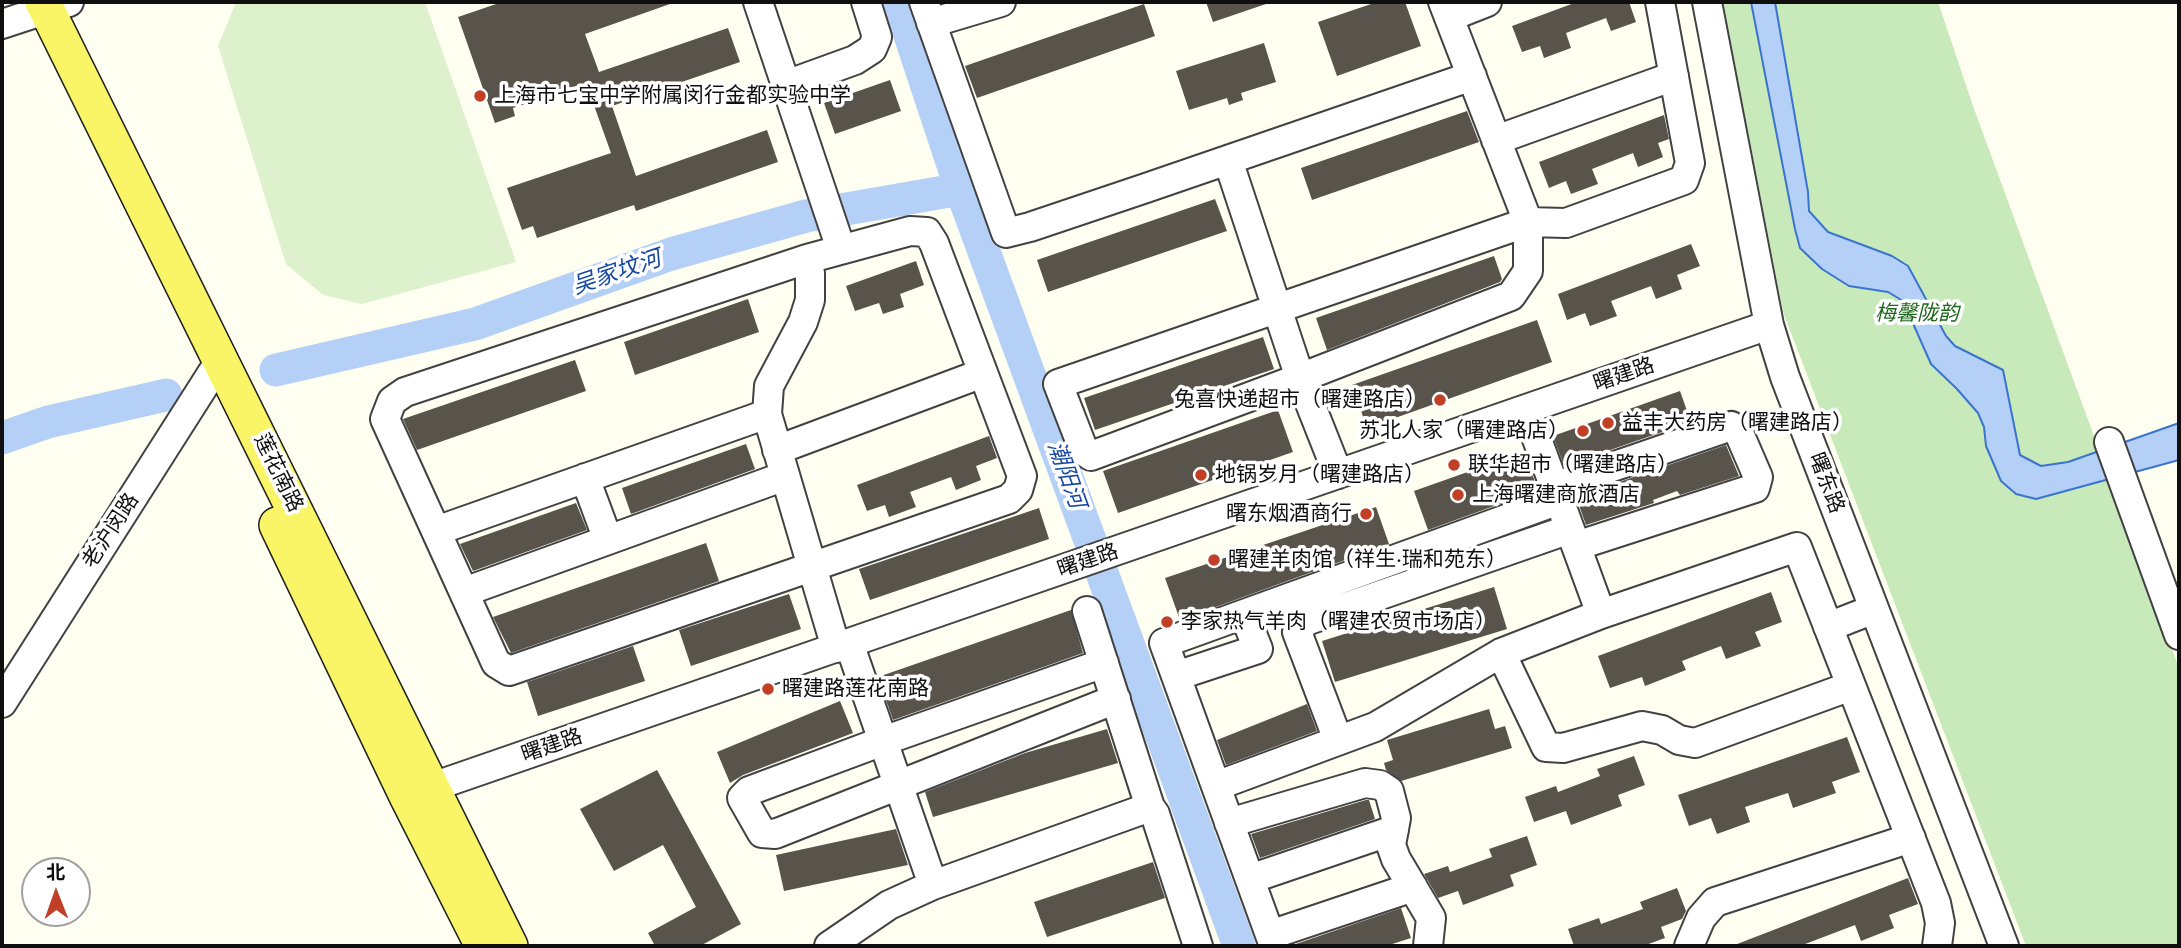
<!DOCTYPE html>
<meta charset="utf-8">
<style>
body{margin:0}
#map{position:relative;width:2181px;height:948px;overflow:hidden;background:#fffff1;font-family:"Libre Baskerville","Noto Sans SC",serif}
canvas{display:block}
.frame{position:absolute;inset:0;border:4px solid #0f0f0f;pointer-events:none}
.north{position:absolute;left:21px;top:857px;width:70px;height:70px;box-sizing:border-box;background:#fff;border:2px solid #9f9f9f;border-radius:50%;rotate:359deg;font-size:19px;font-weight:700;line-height:28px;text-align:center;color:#0f0f0f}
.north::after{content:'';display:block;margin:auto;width:24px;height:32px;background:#c13f25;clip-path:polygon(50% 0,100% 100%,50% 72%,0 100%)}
</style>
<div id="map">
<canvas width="2181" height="948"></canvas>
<div class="frame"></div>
<div class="north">北</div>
</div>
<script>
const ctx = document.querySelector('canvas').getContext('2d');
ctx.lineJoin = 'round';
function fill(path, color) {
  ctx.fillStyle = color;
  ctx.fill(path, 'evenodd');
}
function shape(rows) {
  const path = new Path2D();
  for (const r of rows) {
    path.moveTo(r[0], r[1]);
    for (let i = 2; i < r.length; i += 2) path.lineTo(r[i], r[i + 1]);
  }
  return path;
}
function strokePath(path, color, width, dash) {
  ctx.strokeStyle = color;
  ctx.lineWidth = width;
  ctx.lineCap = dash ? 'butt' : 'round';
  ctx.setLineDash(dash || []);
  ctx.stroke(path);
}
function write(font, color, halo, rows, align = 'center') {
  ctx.font = font + ' "Libre Baskerville","Noto Sans SC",serif';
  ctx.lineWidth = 7;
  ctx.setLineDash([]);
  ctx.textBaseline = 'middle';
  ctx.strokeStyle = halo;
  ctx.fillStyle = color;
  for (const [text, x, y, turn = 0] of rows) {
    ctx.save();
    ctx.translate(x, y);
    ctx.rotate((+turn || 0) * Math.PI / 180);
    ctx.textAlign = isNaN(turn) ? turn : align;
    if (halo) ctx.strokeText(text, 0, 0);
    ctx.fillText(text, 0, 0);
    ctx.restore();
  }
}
const green = shape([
 [1723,2,1938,2,1973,106,2179,668,2179,946,2026,946,1783,312]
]);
const pitch = shape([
 [236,2,425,2,516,262,362,304,323,295,286,264,218,46]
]);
const water = shape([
 [1751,2,1775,2,1808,192,1809,211,1828,232,1892,256,1908,266,1946,336,1955,346,2003,370,2020,455,2041,466,2068,462,2179,423,2179,460,2036,499,2016,494,2001,481,1986,446,1984,427,1978,413,1957,389,1931,364,1903,301,1888,292,1849,286,1822,269,1800,248,1795,229,1751,2]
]);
const river = shape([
 [899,2,961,189,1239,946],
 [276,370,475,324,671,254,806,216,961,189],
 [2,438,48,422,166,395]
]);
const building = shape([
 [502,2,670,2,670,4,585,34,599,72,728,28,740,62,612,106,636,176,767,130,778,162,636,211,634,205,537,238,533,226,522,230,507,188,611,153,586,83,513,108,515,116,495,123,458,17],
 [1206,2,1266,2,1266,4,1213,22],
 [1377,2,1405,2,1421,46,1337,76,1318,22],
 [1577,2,1629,2,1636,22,1611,31,1606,18,1566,33,1571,48,1544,58,1540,46,1522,52,1512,26],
 [1144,4,1155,36,977,98,965,66],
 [1264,43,1276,82,1241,93,1243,100,1229,105,1227,98,1189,110,1176,71],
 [890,80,901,111,835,134,824,103],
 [1467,111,1479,142,1312,200,1301,168],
 [1664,115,1669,139,1658,143,1663,157,1638,167,1633,153,1592,169,1598,184,1571,194,1566,181,1549,188,1539,162],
 [1215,199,1227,231,1048,292,1037,260],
 [1691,244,1700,266,1677,275,1682,289,1656,299,1651,286,1611,301,1617,316,1590,326,1585,313,1567,320,1558,294],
 [1494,256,1502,279,1500,282,1327,350,1316,318],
 [916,261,924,285,900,294,904,307,883,314,879,303,855,311,846,286],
 [748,299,759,332,635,375,624,342],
 [1537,320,1552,362,1367,428,1352,385],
 [1263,337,1274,369,1095,430,1084,398],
 [575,360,586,391,417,450,403,419],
 [1680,391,1691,422,1564,466,1553,436],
 [1278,410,1293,452,1118,513,1103,471],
 [989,436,997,458,976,466,981,480,956,490,951,477,910,492,916,507,889,517,885,505,867,511,857,485],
 [746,444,755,469,631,514,622,488],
 [1726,445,1739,476,1680,495,1677,491,1653,500,1654,503,1586,525,1576,497],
 [1524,452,1538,490,1428,530,1414,491],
 [576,503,587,530,473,571,460,544],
 [1376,507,1389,544,1180,620,1165,578],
 [1039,508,1049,539,870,600,859,569],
 [706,543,719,581,511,653,493,617],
 [1494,587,1507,629,1335,682,1322,641],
 [1771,592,1782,622,1755,632,1761,646,1726,659,1721,646,1682,661,1686,670,1645,686,1642,677,1610,688,1598,656],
 [789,594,801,629,691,666,679,630],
 [1071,610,1083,653,893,720,878,677],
 [633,646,645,681,538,716,527,682],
 [840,701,853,733,743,775,730,783,717,752],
 [1307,704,1317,731,1226,765,1217,740],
 [1489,709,1495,729,1505,726,1512,748,1401,781,1386,770,1384,763,1393,760,1387,740],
 [1107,729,1118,763,933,817,925,792,1025,753],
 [1847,737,1860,772,1832,782,1836,793,1793,808,1788,793,1745,807,1750,822,1717,834,1711,818,1689,826,1678,795],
 [1634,756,1645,785,1618,795,1622,806,1571,825,1566,811,1534,822,1525,797,1556,786,1558,792,1600,776,1597,769],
 [657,770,741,924,700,946,655,946,648,933,696,907,663,845,614,871,580,809],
 [1366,800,1369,800,1375,819,1260,858,1251,834],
 [896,829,908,865,784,891,776,855],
 [1527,836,1537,865,1510,875,1514,886,1463,905,1458,891,1438,898,1424,874,1448,866,1450,872,1492,857,1489,849],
 [1153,862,1165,898,1047,937,1034,902],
 [1908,878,1918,904,1889,915,1894,928,1861,941,1855,925,1800,946,1732,946],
 [1677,888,1686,911,1682,919,1661,927,1665,938,1643,946,1574,946,1568,929,1599,918,1601,924,1643,909,1640,902],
 [1401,908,1411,938,1386,946,1290,946]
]);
const minor = shape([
 [758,2,841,249],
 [924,2,1006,233,1030,227,1146,188,1472,76],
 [1443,2,1528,222,1528,271,1511,296,1300,378,1091,456,1084,451,1058,384,1528,222,1566,223,1684,180,1690,163,1660,2],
 [1707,2,1769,325,1785,377,2004,946],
 [1449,17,1487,2],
 [931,23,1001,2],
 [2,24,69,2],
 [786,85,855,60,872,49,877,37,866,2],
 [1496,140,1674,76],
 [1228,160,1300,378,1338,474],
 [910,231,927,232,934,243,1022,476,1018,490,1009,499,509,671,496,663,385,419,392,401,405,392,807,259,910,231],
 [807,259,810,273,810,300,803,322,769,386,767,414,836,648],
 [1526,409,1601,614],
 [2109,442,2179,635],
 [777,450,983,373],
 [585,478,608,540],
 [1554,487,1731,426,1739,433,1758,477,1755,488,1576,546],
 [436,531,767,414],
 [464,592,785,476],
 [1087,611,1150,807],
 [1828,627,1874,609],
 [849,643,933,885],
 [1501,653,1546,747,1563,748,1642,726,1662,730,1679,740,1695,743,1851,686],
 [1104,663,883,741,749,791,742,798,762,833,775,834,1116,699],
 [1176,676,1258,649,1244,614],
 [2,703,221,359],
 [1338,740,1297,632,1306,621,1570,529],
 [1216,786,1375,727,1501,653,1601,614,1797,547,1936,903,1940,923,1937,946],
 [412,794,1769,325],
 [1229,823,1365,783,1380,785,1389,791,1396,818,1391,845,1396,859,1431,918,1428,946],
 [1250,879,1394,830],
 [1270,935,1413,887],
 [829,946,889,905,933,885,1150,807,1155,814,1198,946],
 [1274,946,1164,643,1559,500],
 [1689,946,1701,918,1715,902,1911,838]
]);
const major = shape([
 [43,2,510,946],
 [277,525,407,796,483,946]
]);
const markers = [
 [480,96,7,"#c13f25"],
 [1440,400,7,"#c13f25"],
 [1608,423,7,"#c13f25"],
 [1583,431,7,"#c13f25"],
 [1454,465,7,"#c13f25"],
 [1201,475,7,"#c13f25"],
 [1458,495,7,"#c13f25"],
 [1366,514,7,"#c13f25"],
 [1214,560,7,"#c13f25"],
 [1167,622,7,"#c13f25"],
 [768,689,7,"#c13f25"]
];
const poiNames = [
 ["上海市七宝中学附属闵行金都实验中学",494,96],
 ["兔喜快递超市（曙建路店）",1426,400,"right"],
 ["益丰大药房（曙建路店）",1622,423],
 ["苏北人家（曙建路店）",1569,431,"right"],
 ["联华超市（曙建路店）",1468,465],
 ["地锅岁月（曙建路店）",1215,475],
 ["上海曙建商旅酒店",1472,495],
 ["曙东烟酒商行",1352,514,"right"],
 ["曙建羊肉馆（祥生·瑞和苑东）",1228,560],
 ["李家热气羊肉（曙建农贸市场店）",1181,622],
 ["曙建路莲花南路",782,689]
];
const parkNames = [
 ["梅馨陇韵",1917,314]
];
const streetNames = [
 ["曙建路",1624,375,-19],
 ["莲花南路",278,473,64],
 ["曙东路",1826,483,69],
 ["老沪闵路",111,531,-57],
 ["曙建路",1088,561,-19],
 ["曙建路",552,746,-19]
];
const waterNames = [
 ["吴家坟河",617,273,-19],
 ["潮阳河",1066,475,70]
];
fill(green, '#c8eaba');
fill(pitch, '#dcf1cc');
fill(water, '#b5d0f7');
strokePath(water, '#3b74cf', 2);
strokePath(river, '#b5d0f7', 33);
fill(building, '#58534b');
strokePath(minor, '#424242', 32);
strokePath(major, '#202020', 38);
strokePath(minor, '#fff', 28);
strokePath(major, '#f9f567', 35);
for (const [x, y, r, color] of markers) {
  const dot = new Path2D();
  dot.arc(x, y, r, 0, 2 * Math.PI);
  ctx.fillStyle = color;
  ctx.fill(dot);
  strokePath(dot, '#fff', 2.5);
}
write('21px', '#0f0f0f', '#fff', poiNames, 'left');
write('italic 21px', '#1e681e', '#fff', parkNames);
write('21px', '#0f0f0f', '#fff', streetNames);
write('italic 23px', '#1647a3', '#fff', waterNames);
</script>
